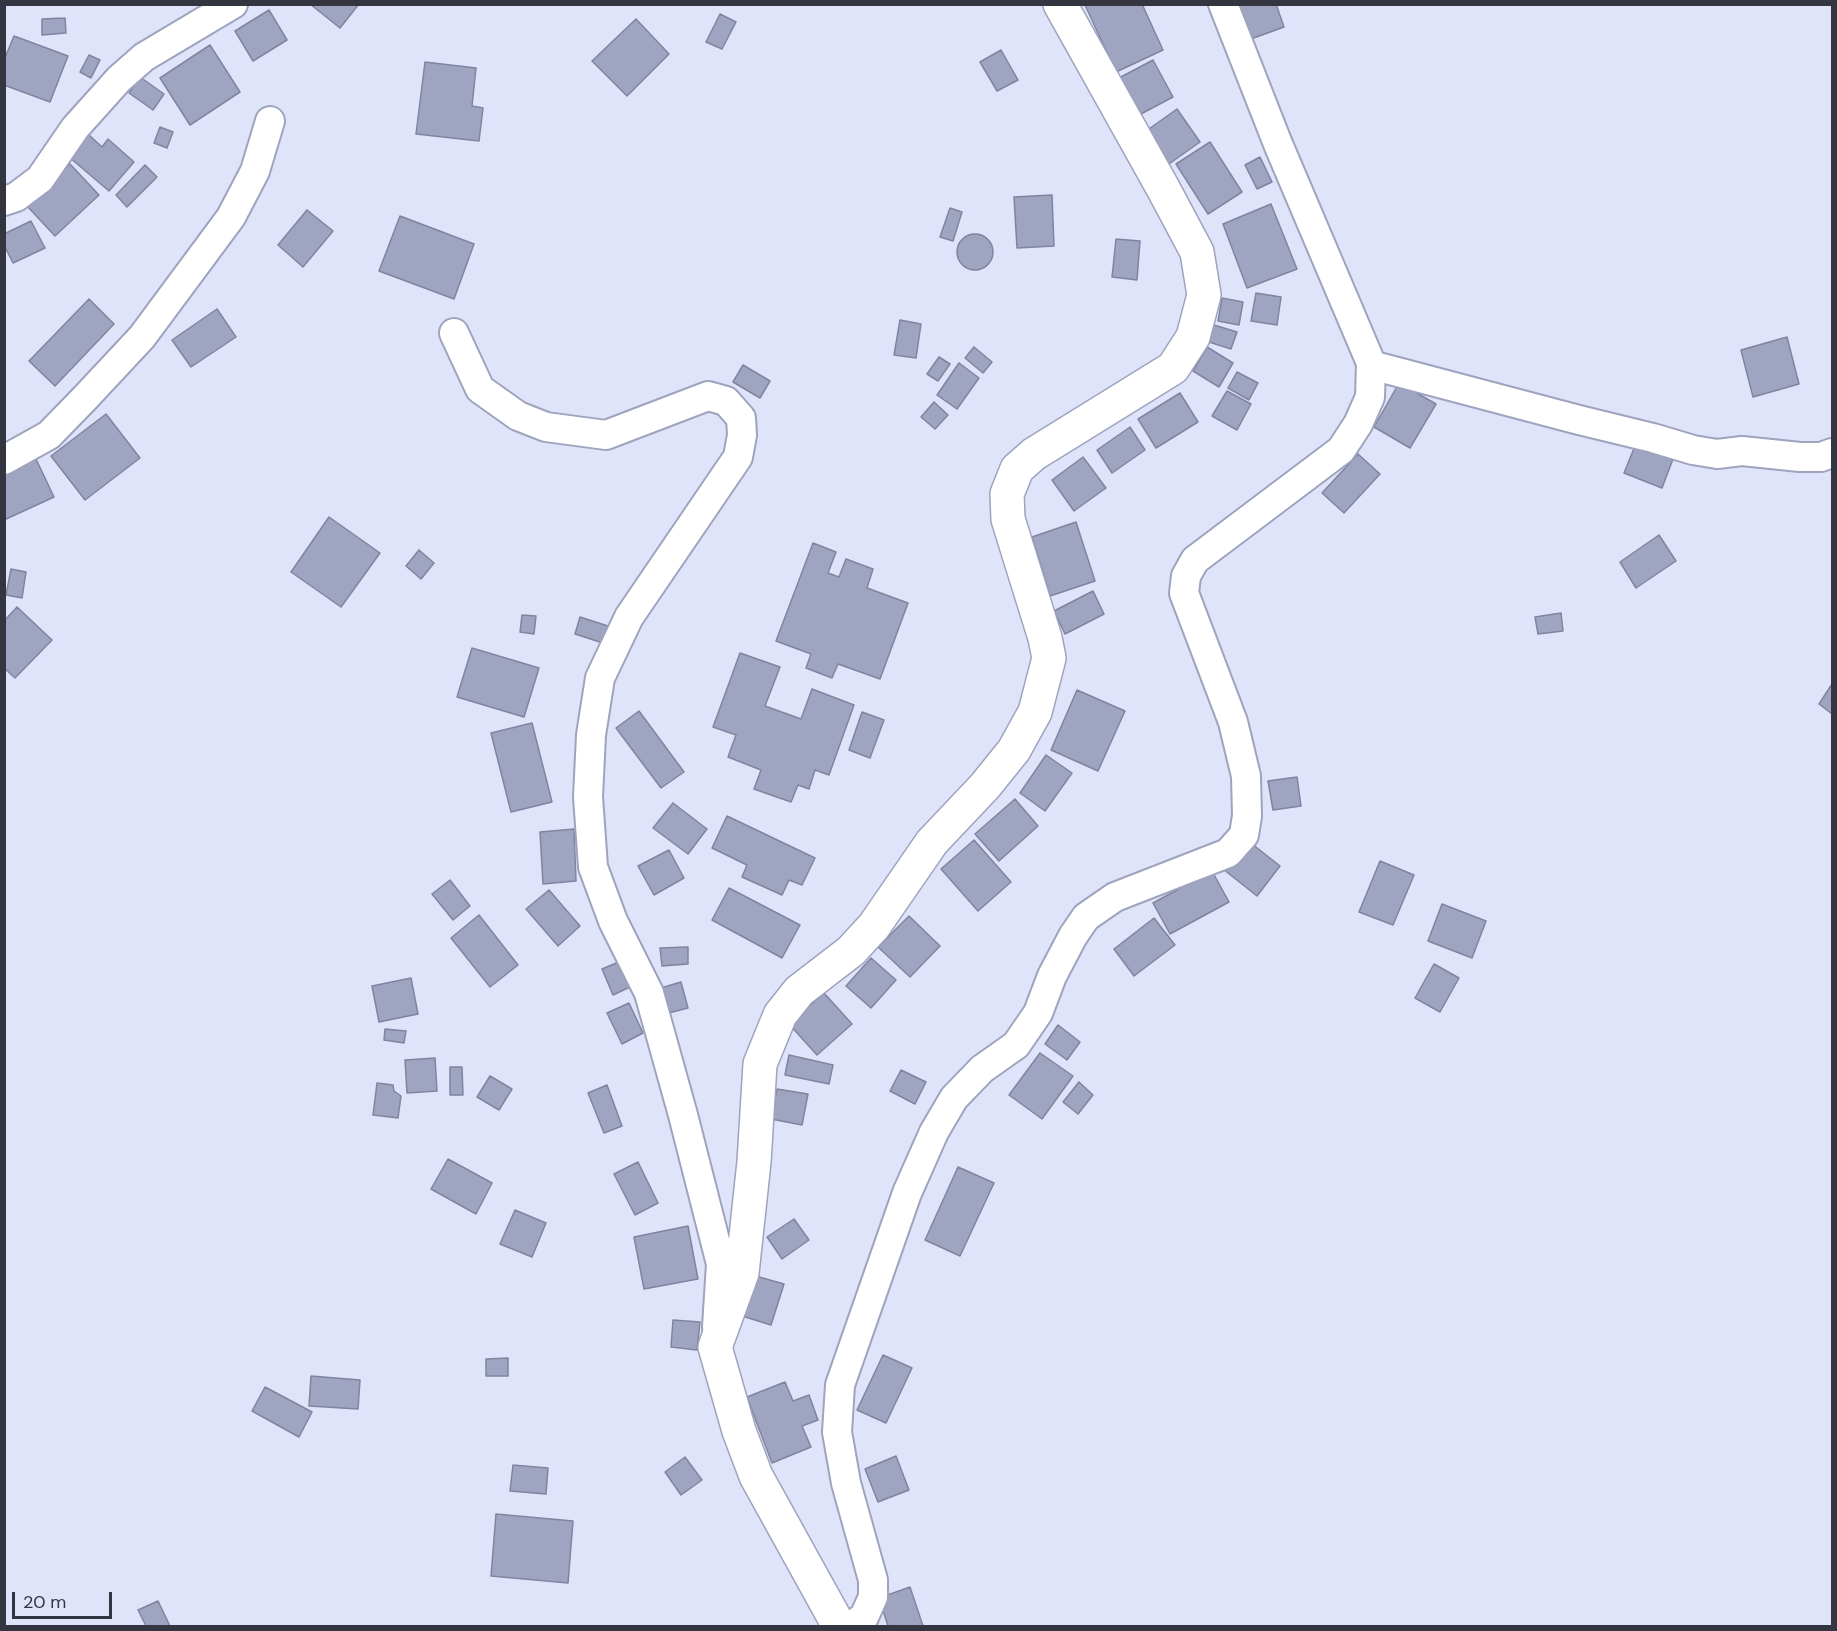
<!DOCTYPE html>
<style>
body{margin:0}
#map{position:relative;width:1837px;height:1631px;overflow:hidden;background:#dfe4fb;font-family:"DM Sans",sans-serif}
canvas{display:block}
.frame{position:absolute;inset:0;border:6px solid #333541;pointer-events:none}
.scale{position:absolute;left:12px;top:1592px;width:100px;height:27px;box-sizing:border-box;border:3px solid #333541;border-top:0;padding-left:8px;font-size:18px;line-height:21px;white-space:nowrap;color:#333541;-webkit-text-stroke:4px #dfe4fb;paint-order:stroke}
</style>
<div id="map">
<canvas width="1837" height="1631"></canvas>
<div class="frame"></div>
<div class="scale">20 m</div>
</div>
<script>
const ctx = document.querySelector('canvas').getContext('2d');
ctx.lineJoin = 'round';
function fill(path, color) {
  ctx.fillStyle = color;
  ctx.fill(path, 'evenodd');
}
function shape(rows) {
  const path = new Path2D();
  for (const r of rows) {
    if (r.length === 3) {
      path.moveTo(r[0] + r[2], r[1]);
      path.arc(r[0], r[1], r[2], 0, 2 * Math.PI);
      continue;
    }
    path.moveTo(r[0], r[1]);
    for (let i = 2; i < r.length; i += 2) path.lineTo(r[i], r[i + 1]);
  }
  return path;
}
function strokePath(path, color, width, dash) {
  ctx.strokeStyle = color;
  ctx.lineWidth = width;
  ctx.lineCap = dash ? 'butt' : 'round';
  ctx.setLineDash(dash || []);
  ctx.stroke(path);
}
const building = shape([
 [310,4,359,4,340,28,310,4],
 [1087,4,1142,4,1163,50,1116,72,1085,5,1087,4],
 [1238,4,1276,4,1284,27,1251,39,1238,4],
 [269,10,287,40,253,61,235,31,269,10],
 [720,14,736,22,722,49,706,42,720,14],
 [65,18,66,33,42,35,42,19,65,18],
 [636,19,669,54,627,96,592,61,636,19],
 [14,36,68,56,50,102,4,85,4,60,14,36],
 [210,45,240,92,190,125,160,78,210,45],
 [1001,50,1018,80,997,91,980,62,1001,50],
 [89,55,100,60,91,78,80,72,89,55],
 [1153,60,1173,97,1139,115,1119,78,1153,60],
 [425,62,476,68,472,106,483,108,479,141,416,134,425,62],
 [140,77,164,94,153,110,129,93,140,77],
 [1177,109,1200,142,1169,164,1146,131,1177,109],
 [160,127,173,132,167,148,154,143,160,127],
 [88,134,102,147,108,139,134,162,109,191,69,157,88,134],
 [1210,142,1242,192,1208,214,1176,164,1210,142],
 [1260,157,1272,182,1257,189,1245,165,1260,157],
 [70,164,99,195,55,236,26,205,70,164],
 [145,165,157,177,127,207,116,195,145,165],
 [1052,195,1054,246,1017,248,1014,197,1052,195],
 [1271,204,1297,269,1247,288,1223,224,1271,204],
 [950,208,962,212,953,241,940,237,950,208],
 [307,210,333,231,303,267,278,245,307,210],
 [400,216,474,244,454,299,379,271,400,216],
 [31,221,45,248,13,263,4,245,4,234,31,221],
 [975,252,18],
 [1116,239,1140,241,1137,280,1112,277,1116,239],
 [1256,293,1281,297,1277,325,1251,321,1256,293],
 [1222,298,1243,302,1239,325,1218,321,1222,298],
 [89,299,114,324,55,386,29,361,89,299],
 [217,309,236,337,191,367,172,340,217,309],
 [900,320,921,324,916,358,894,355,900,320],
 [1214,325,1237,332,1231,349,1209,342,1214,325],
 [1787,337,1799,384,1753,397,1741,350,1787,337],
 [974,347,992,362,983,373,965,358,974,347],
 [1207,347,1233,363,1219,387,1193,371,1207,347],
 [939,357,950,364,938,381,927,374,939,357],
 [959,363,979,378,957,409,937,395,959,363],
 [743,365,770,381,760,398,733,382,743,365],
 [1237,372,1258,383,1249,400,1228,388,1237,372],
 [1399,383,1436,404,1410,448,1374,427,1399,383],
 [1227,391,1251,404,1237,430,1212,416,1227,391],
 [1180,393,1198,422,1156,448,1138,419,1180,393],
 [934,402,948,415,935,429,921,417,934,402],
 [106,414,140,458,85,500,51,456,106,414],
 [1130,427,1145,450,1112,473,1097,450,1130,427],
 [1639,436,1676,451,1662,488,1624,473,1639,436],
 [1358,454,1380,474,1344,513,1322,493,1358,454],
 [1083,457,1106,488,1074,511,1052,480,1083,457],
 [36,459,54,497,4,520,4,474,36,459],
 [329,517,380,553,341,607,291,572,329,517],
 [1076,522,1095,581,1050,596,1032,537,1076,522],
 [1659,535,1676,561,1636,588,1620,562,1659,535],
 [813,543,836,552,828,573,839,577,846,559,873,569,867,588,908,603,880,679,838,664,832,678,806,668,811,654,776,641,813,543],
 [419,550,434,563,421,579,406,566,419,550],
 [11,569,26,572,22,598,6,595,11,569],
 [1093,591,1104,614,1065,634,1054,611,1093,591],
 [17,607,52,640,15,678,4,668,4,621,17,607],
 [1561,613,1563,631,1538,634,1535,617,1561,613],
 [522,615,536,616,534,634,520,632,522,615],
 [580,617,611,627,606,644,575,634,580,617],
 [472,648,539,668,524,717,457,697,472,648],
 [740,653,780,667,765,706,801,719,812,689,854,705,829,775,815,770,809,789,798,785,791,802,754,789,761,770,728,757,736,735,713,727,740,653],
 [1832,684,1832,714,1819,704,1832,684],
 [1077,690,1125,711,1098,771,1051,750,1077,690],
 [639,711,684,772,661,788,616,728,639,711],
 [862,712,884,720,870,758,849,750,862,712],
 [532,723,552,802,511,812,491,733,532,723],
 [1046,755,1072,773,1045,811,1020,793,1046,755],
 [1297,777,1301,806,1273,810,1268,781,1297,777],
 [1015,799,1038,826,999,861,975,834,1015,799],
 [673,803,707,829,688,854,653,828,673,803],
 [727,816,815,858,802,885,789,880,782,895,742,877,747,865,712,848,727,816],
 [574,829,576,881,543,884,540,832,574,829],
 [974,840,1011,882,978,911,941,869,974,840],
 [1247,840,1280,866,1257,896,1223,869,1247,840],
 [669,850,684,878,654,895,638,866,669,850],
 [1380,861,1414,875,1393,925,1359,912,1380,861],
 [1212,871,1229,902,1170,934,1153,903,1212,871],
 [450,880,470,906,453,920,432,894,450,880],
 [729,888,800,925,782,958,712,920,729,888],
 [549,890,580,926,558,946,526,909,549,890],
 [1442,904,1486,921,1472,958,1428,941,1442,904],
 [479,915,518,965,490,987,451,938,479,915],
 [909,916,940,946,910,977,878,947,909,916],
 [1154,918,1175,945,1134,976,1114,949,1154,918],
 [688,947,688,964,662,966,660,948,688,947],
 [871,958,896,980,871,1008,846,986,871,958],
 [621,961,632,986,613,995,602,969,621,961],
 [1434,964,1459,978,1440,1012,1415,998,1434,964],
 [411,978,418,1014,379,1022,372,986,411,978],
 [681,982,688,1008,661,1015,654,990,681,982],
 [824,993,852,1024,817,1055,789,1024,824,993],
 [629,1003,643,1033,622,1044,607,1013,629,1003],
 [1058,1025,1080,1042,1067,1060,1045,1044,1058,1025],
 [385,1029,406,1031,404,1043,384,1040,385,1029],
 [1040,1053,1073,1076,1042,1119,1009,1095,1040,1053],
 [789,1055,833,1065,829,1084,785,1075,789,1055],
 [435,1058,437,1091,407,1093,405,1060,435,1058],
 [450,1067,462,1067,463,1095,450,1095,450,1067],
 [901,1070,926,1082,915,1104,890,1091,901,1070],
 [490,1076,512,1089,499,1110,477,1097,490,1076],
 [1079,1082,1093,1095,1078,1114,1063,1102,1079,1082],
 [377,1083,393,1085,394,1091,401,1096,398,1118,373,1115,377,1083],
 [607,1085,622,1126,604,1133,588,1093,607,1085],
 [777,1089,808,1094,802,1125,771,1119,777,1089],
 [448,1159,492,1183,476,1214,431,1189,448,1159],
 [638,1162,658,1203,635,1215,614,1174,638,1162],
 [958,1167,994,1183,960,1256,925,1240,958,1167],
 [515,1210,546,1223,532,1257,500,1244,515,1210],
 [794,1219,809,1240,782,1259,767,1237,794,1219],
 [688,1226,698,1279,644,1289,634,1237,688,1226],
 [752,1275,784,1284,771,1325,739,1315,752,1275],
 [673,1320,700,1322,697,1350,671,1347,673,1320],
 [883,1355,912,1368,886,1423,857,1410,883,1355],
 [508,1358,508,1376,486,1376,486,1359,508,1358],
 [311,1376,360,1380,358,1409,309,1406,311,1376],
 [785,1382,793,1401,809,1395,818,1420,802,1426,811,1447,772,1463,747,1397,785,1382],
 [265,1387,312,1412,299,1437,252,1411,265,1387],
 [896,1456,909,1490,878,1502,865,1469,896,1456],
 [685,1457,702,1480,681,1495,665,1472,685,1457],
 [513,1465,548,1468,546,1494,510,1491,513,1465],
 [496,1514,573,1521,568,1583,491,1576,496,1514],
 [910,1587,923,1626,888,1626,879,1598,910,1587],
 [158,1601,170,1626,146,1626,138,1610,158,1601]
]);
const minor = shape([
 [4,201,16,197,40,179,75,128,119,79,144,57,233,4],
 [454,333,480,389,518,416,546,427,606,435,708,396,726,401,741,418,742,435,738,457,629,617,600,678,591,735,588,797,593,867,613,921,649,993,683,1115,721,1264,717,1327],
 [1371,365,1579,420,1653,438,1693,450,1717,454,1742,451,1800,457,1821,457,1832,453],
 [4,460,49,435,85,398,142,337,231,217,255,171,270,121],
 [851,1626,864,1617,873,1597,873,1580,846,1483,837,1432,840,1385,907,1193,934,1132,954,1098,982,1069,1016,1045,1038,1013,1052,976,1073,936,1086,917,1115,897,1228,853,1244,835,1247,816,1246,776,1233,722,1184,593,1186,576,1195,560,1341,450,1358,424,1370,397,1371,363,1278,144,1223,4]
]);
const tertiary = shape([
 [839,1626,756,1476,739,1431,715,1347,742,1273,754,1162,760,1064,780,1015,799,991,851,951,874,926,932,842,985,786,1014,750,1035,712,1049,658,1045,638,1008,519,1007,494,1017,469,1034,454,1173,368,1193,337,1204,295,1197,252,1164,190,1060,4]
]);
fill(building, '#9fa4c0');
strokePath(building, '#80849f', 1.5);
strokePath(minor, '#9ea3be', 32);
strokePath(tertiary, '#9ea3be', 36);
strokePath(minor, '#fff', 28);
strokePath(tertiary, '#fff', 33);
</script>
